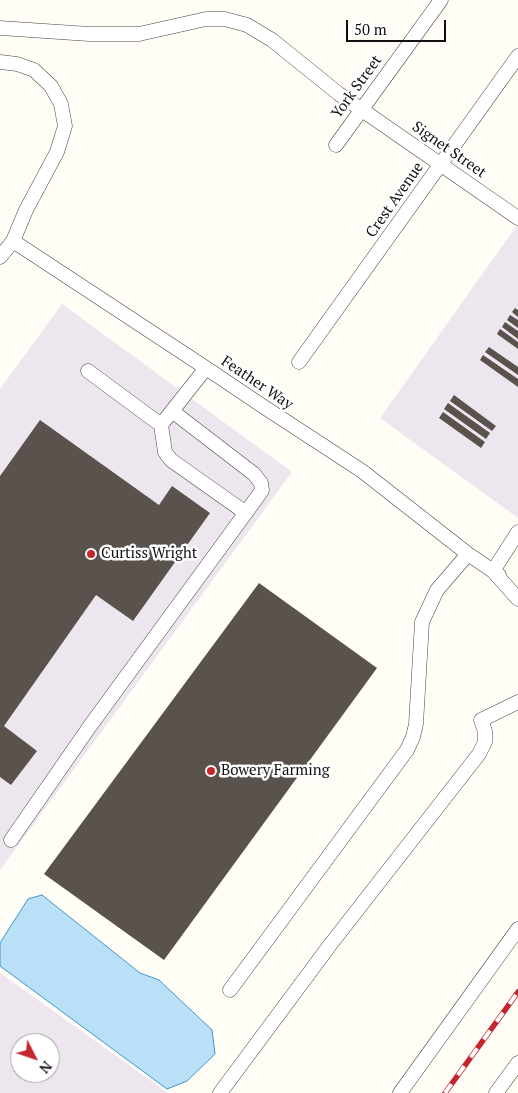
<!DOCTYPE html>
<style>
body{margin:0}
#map{position:relative;width:518px;height:1093px;overflow:hidden;background:#fffdf5;font-family:"PT Serif",serif}
canvas{display:block}
.north{position:absolute;left:10px;top:1033px;width:50px;height:50px;box-sizing:border-box;background:#fff;border:1px solid #a0a0a0;border-radius:50%;rotate:131deg;font-size:14px;font-weight:700;line-height:20px;text-align:center;color:#111}
.north::after{content:'';display:block;margin:auto;width:18px;height:22px;background:#c4262e;clip-path:polygon(50% 0,100% 100%,50% 72%,0 100%)}
.scale{position:absolute;left:346px;top:20px;width:100px;height:22px;box-sizing:border-box;border:2px solid #111;border-top:0;padding-left:6px;font-size:15px;line-height:18px;white-space:nowrap;color:#111;-webkit-text-stroke:4px #fff;paint-order:stroke}
</style>
<div id="map">
<canvas width="518" height="1093"></canvas>
<div class="north">N</div>
<div class="scale">50 m</div>
</div>
<script>
const ctx = document.querySelector('canvas').getContext('2d');
ctx.lineJoin = 'round';
function fill(path, color) {
  ctx.fillStyle = color;
  ctx.fill(path, 'evenodd');
}
function shape(rows) {
  const path = new Path2D();
  for (const r of rows) {
    path.moveTo(r[0], r[1]);
    for (let i = 2; i < r.length; i += 2) path.lineTo(r[i], r[i + 1]);
  }
  return path;
}
function strokePath(path, color, width, dash) {
  ctx.strokeStyle = color;
  ctx.lineWidth = width;
  ctx.lineCap = dash ? 'butt' : 'round';
  ctx.setLineDash(dash || []);
  ctx.stroke(path);
}
function write(font, color, halo, rows, align = 'center') {
  ctx.font = font + ' "PT Serif",serif';
  ctx.lineWidth = 5;
  ctx.setLineDash([]);
  ctx.textBaseline = 'middle';
  ctx.strokeStyle = halo;
  ctx.fillStyle = color;
  for (const [text, x, y, turn = 0] of rows) {
    ctx.save();
    ctx.translate(x, y);
    ctx.rotate((+turn || 0) * Math.PI / 180);
    ctx.textAlign = isNaN(turn) ? turn : align;
    if (halo) ctx.strokeText(text, 0, 0);
    ctx.fillText(text, 0, 0);
    ctx.restore();
  }
}
const industrial = shape([
 [518,224,518,518,380,418],
 [62,304,292,472,0,870,0,389],
 [0,973,168,1093,0,1093],
 [20,1043,50,1043,50,1073,20,1073]
]);
const water = shape([
 [42,895,140,973,159,980,212,1030,215,1054,187,1081,167,1089,0,966,0,943,28,899,42,895]
]);
const building = shape([
 [515,308,518,310,518,317,512,312],
 [510,315,518,320,518,328,507,320],
 [505,322,518,331,518,339,502,327],
 [500,329,518,342,518,349,497,334],
 [489,347,518,367,518,375,485,352],
 [483,355,518,379,518,387,480,360],
 [454,395,496,426,492,431,450,401],
 [448,403,490,433,486,439,444,409],
 [443,412,485,442,481,448,439,418],
 [40,420,159,505,172,486,210,513,133,621,96,595,4,726,37,751,11,785,0,777,0,476],
 [259,583,377,668,164,960,44,874]
]);
const minor = shape([
 [0,28,89,34,139,34,206,19,225,19,247,25,272,40,339,94,518,218],
 [0,62,17,64,34,70,51,86,61,104,65,126,57,152,26,210,13,241],
 [336,145,441,0],
 [0,257,13,241,206,368,264,407,362,471,468,554,493,571,518,599],
 [299,362,518,56],
 [88,371,161,425,206,368],
 [161,425,165,452,171,460,246,513],
 [499,575,493,571,518,532],
 [11,840,90,726,258,496,262,490,261,483,254,474,172,411],
 [230,990,407,750,413,737,416,724,422,622,437,590,468,554],
 [220,1093,330,945,479,754,485,742,485,731,481,720,518,702],
 [400,1093,518,929],
 [496,1093,518,1063]
]);
const rail = shape([
 [445,1093,518,992]
]);
const markers = [
 [91,554,5,"#c4262e"],
 [211,771,5,"#c4262e"]
];
const streetNames = [
 ["York Street",357,87,-54],
 ["Signet Street",449,150,35],
 ["Crest Avenue",395,200,-55],
 ["Feather Way",257,383,34]
];
const poiNames = [
 ["Curtiss Wright",101,554],
 ["Bowery Farming",221,771]
];
fill(industrial, '#eee6ef');
fill(water, '#b9e0f7');
strokePath(water, '#3f96cf', 1);
fill(building, '#5a524d');
strokePath(minor, '#444', 15);
strokePath(minor, '#fff', 14);
strokePath(rail, '#c4262e', 5.5);
strokePath(rail, '#fff', 4, [11]);
for (const [x, y, r, color] of markers) {
  const dot = new Path2D();
  dot.arc(x, y, r, 0, 2 * Math.PI);
  ctx.fillStyle = color;
  ctx.fill(dot);
  strokePath(dot, '#fff', 2);
}
write('15px', '#111', '#fff', streetNames);
write('15px', '#111', '#fff', poiNames, 'left');
</script>
